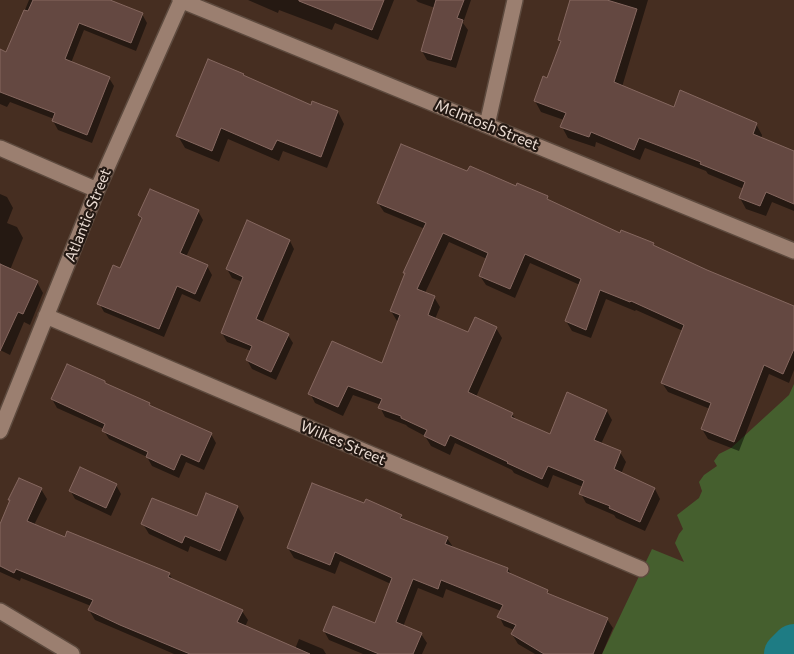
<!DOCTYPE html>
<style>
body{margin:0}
canvas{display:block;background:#462e21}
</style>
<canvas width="794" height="654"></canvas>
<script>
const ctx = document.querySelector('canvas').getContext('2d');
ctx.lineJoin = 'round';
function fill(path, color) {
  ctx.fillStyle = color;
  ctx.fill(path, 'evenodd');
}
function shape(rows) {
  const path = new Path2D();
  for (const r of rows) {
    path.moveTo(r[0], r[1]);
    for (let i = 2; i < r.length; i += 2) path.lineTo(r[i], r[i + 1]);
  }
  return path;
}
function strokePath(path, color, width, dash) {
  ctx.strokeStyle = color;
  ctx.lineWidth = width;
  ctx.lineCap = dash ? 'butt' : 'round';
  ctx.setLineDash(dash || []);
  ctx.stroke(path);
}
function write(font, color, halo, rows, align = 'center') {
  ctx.font = font + ' Commissioner,sans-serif';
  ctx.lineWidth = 4.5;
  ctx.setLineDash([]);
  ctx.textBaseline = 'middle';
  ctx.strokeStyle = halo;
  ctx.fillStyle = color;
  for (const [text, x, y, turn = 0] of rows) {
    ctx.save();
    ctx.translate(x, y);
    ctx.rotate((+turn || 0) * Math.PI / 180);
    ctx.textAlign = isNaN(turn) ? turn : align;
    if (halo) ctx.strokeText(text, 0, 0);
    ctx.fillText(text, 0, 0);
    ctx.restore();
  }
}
const green = shape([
 [794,384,794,654,602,654,652,549,684,562,675,543,679,534,683,529,677,515,699,498,702,491,699,482,704,475,717,466,714,461,719,454,731,448,789,395]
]);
const shadow = shape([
 [29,0,106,0,142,14,147,23,136,51,84,30,71,63,109,78,114,86,92,143,58,130,53,121,54,119,10,102,7,107,0,104,0,51,7,54],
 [248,0,394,0,378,40,335,23,332,30,279,10,278,13],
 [416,0,471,0,463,23,468,30,456,68,427,60,422,51,435,8,418,2],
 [571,0,648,0,622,87,674,108,756,124,762,135,761,139,794,152,794,211,772,202,766,216,746,209,740,198,744,189,708,174,706,171,645,148,640,160,596,142,595,147,568,138,562,127,564,120,541,112,535,101,548,79,561,44,559,40],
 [243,75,244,77,311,107,313,103,338,112,344,124,327,168,283,151,279,161,228,139,219,162,185,148,178,136],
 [468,172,547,197,550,202,621,235,653,244,655,247,706,271,794,308,794,370,789,383,769,374,739,451,708,439,702,429,710,409,668,392,662,383,683,331,636,310,635,311,606,299,591,338,572,331,566,321,580,285,530,263,515,298,486,285,480,276,487,259,449,242,425,293,434,297,440,307,435,319,469,334,496,328,502,338,476,397,512,414,516,420,551,436,607,411,612,420,601,444,620,452,626,462,621,474,655,489,660,499,645,531,616,518,614,515,586,503,581,494,583,487,553,475,548,488,514,473,512,470,455,443,450,455,431,446,425,436,408,427,406,425,385,417,380,407,381,405,353,395,343,416,315,403,310,393,383,365,399,322,397,321,391,311,406,275,405,273,425,229,384,212,378,203],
 [0,194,7,197,13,208,7,223,17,227,23,238,10,270,37,282,43,293,30,325,24,322,10,355,0,350],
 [198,211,203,220,186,257,207,266,212,275,200,302,182,294,164,337,104,312,99,303,121,269,142,221,139,215],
 [290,241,294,249,262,323,288,335,293,343,276,380,252,369,247,360,251,351,227,342,222,333,243,282,232,278,227,269],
 [106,385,149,404,151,407,211,434,216,443,204,470,186,462,179,478,152,466,147,457,109,439,104,431,104,429,57,408,52,399],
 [116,485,121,494,111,516,75,499,70,490],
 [41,489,47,499,34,525,65,539,169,574,173,580,242,611,248,620,245,627,295,649,299,639,323,649,326,654,174,654,95,620,89,610,91,606,21,578,20,581,0,572,0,527],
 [364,505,401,516,404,521,447,538,453,547,508,569,511,574,547,591,551,596,607,619,613,628,602,654,535,654,518,644,512,634,514,630,504,626,499,616,501,611,446,589,443,598,418,588,403,627,421,634,427,643,422,654,363,654,329,640,324,631,375,624,391,584,340,561,335,574,294,558,288,548],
 [238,507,244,518,226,561,190,546,188,552,149,534,143,524,197,518]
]);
const river = shape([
 [786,654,794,646]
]);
const building = shape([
 [33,0,110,0,143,13,131,43,79,23,65,59,110,77,87,135,52,121,55,113,0,92,0,49,6,52,24,10,28,11,33,0],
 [299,0,384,0,372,30,299,1,299,0],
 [436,0,464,0,457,18,463,20,451,60,421,51,436,0],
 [570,0,607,0,637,9,614,82,674,107,680,90,757,123,753,134,794,151,794,204,766,192,760,206,739,198,745,182,700,164,701,162,639,138,634,150,591,132,589,137,560,127,566,113,534,101,543,76,547,78,561,41,558,40,570,0],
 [208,59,244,74,243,75,311,105,312,101,338,111,321,157,277,140,272,150,221,128,212,151,176,136,208,59],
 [401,144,467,171,470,166,516,186,517,183,548,196,547,199,620,233,621,230,654,243,653,245,707,270,794,306,794,349,783,374,764,365,734,442,701,429,711,403,661,383,684,325,631,301,630,302,600,290,586,330,565,321,581,279,525,254,510,289,479,276,488,253,443,233,417,289,435,296,428,315,468,332,475,317,497,327,468,392,513,413,511,417,550,434,567,392,607,410,594,440,621,451,614,469,655,488,640,522,609,508,610,506,579,494,584,481,548,466,542,479,507,463,508,462,450,435,445,446,424,436,427,430,401,418,401,416,378,408,382,399,348,386,338,407,308,394,332,341,382,363,400,315,390,311,405,273,403,273,426,223,377,203,401,144],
 [150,189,199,210,180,253,208,265,195,294,177,286,159,329,97,304,113,265,120,268,142,218,138,215,150,189],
 [247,220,290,240,256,319,289,334,271,372,246,360,252,346,221,333,243,277,226,269,247,220],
 [0,264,38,281,23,314,18,312,0,351,0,264],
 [67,364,105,381,105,383,150,403,149,405,212,433,199,462,181,454,174,470,146,457,148,452,102,431,105,424,51,399,67,364],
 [80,467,117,484,106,508,69,491,80,467],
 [19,478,42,488,27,521,65,537,67,531,170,573,168,577,243,610,237,622,310,654,190,654,120,625,88,610,93,600,16,569,14,573,0,566,0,524,10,500,8,500,19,478],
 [312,483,364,503,366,499,402,515,400,518,448,537,445,544,508,568,507,572,548,590,547,593,608,618,593,654,544,654,511,634,516,625,497,617,503,605,441,580,438,589,413,579,396,622,422,633,413,654,379,654,323,631,333,606,375,623,392,578,335,552,330,565,287,548,312,483],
 [206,493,238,506,220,551,185,536,182,543,141,524,152,498,197,516,206,493]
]);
const minor = shape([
 [180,0,794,251],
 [487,125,515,0],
 [0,148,97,190],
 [46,316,641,569],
 [0,431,97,190,181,1],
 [0,611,72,654]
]);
const streetNames = [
 ["McIntosh Street",487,125,22],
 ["Atlantic Street",88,215,-68],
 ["Wilkes Street",343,443,23]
];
fill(green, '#455f2e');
fill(shadow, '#0007');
strokePath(river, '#1e7c84', 44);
fill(building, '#644841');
strokePath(building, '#85675f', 1);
strokePath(minor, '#5d4a3e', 18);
strokePath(minor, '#9b7f70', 15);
write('15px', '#ecddd4', '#241913', streetNames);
</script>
